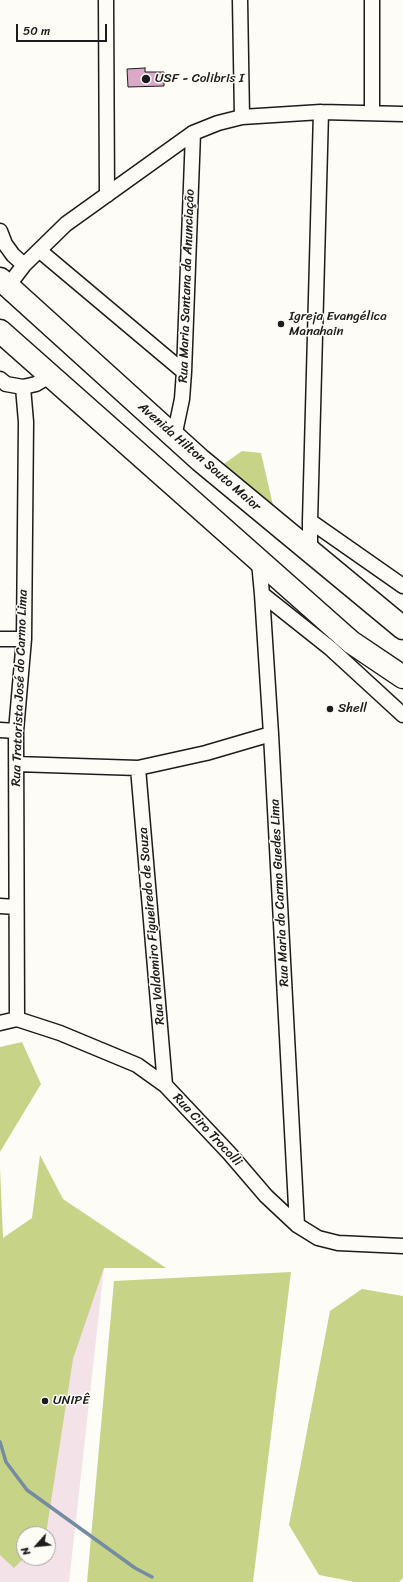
<!DOCTYPE html>
<meta charset="utf-8">
<style>
body{margin:0}
#map{position:relative;width:403px;height:1582px;overflow:hidden;background:#fdfcf7;font-family:Sriracha,sans-serif}
canvas{display:block}
.north{position:absolute;left:16px;top:1526px;width:40px;height:40px;box-sizing:border-box;background:#fdfcf7;border:1px solid #a3a29f;border-radius:50%;rotate:243deg;font-size:11px;font-weight:700;line-height:16px;text-align:center;color:#1c1c1c}
.north::after{content:'';display:block;margin:auto;width:14px;height:18px;background:#1c1c1c;clip-path:polygon(50% 0,100% 100%,50% 72%,0 100%)}
.scale{position:absolute;left:16px;top:24px;width:91px;height:18px;box-sizing:border-box;border:2px solid #1c1c1c;border-top:0;padding-left:5px;font-size:12px;line-height:14px;white-space:nowrap;color:#1c1c1c;-webkit-text-stroke:3px #fdfcf7;paint-order:stroke}
</style>
<div id="map">
<canvas width="403" height="1582"></canvas>
<div class="north">N</div>
<div class="scale">50 m</div>
</div>
<script>
const ctx = document.querySelector('canvas').getContext('2d');
ctx.lineJoin = 'round';
function fill(path, color) {
  ctx.fillStyle = color;
  ctx.fill(path, 'evenodd');
}
function shape(rows) {
  const path = new Path2D();
  for (const r of rows) {
    path.moveTo(r[0], r[1]);
    for (let i = 2; i < r.length; i += 2) path.lineTo(r[i], r[i + 1]);
  }
  return path;
}
function strokePath(path, color, width, dash) {
  ctx.strokeStyle = color;
  ctx.lineWidth = width;
  ctx.lineCap = dash ? 'butt' : 'round';
  ctx.setLineDash(dash || []);
  ctx.stroke(path);
}
function write(font, color, halo, rows, align = 'center') {
  ctx.font = font + ' Sriracha,sans-serif';
  ctx.lineWidth = 3;
  ctx.setLineDash([]);
  ctx.textBaseline = 'middle';
  ctx.strokeStyle = halo;
  ctx.fillStyle = color;
  for (const [text, x, y, turn = 0] of rows) {
    ctx.save();
    ctx.translate(x, y);
    ctx.rotate((+turn || 0) * Math.PI / 180);
    ctx.textAlign = isNaN(turn) ? turn : align;
    if (halo) ctx.strokeText(text, 0, 0);
    ctx.fillText(text, 0, 0);
    ctx.restore();
  }
}
const built = shape([
 [0,1266,104,1268,69,1582,0,1582],
 [24,1534,48,1534,48,1558,24,1558]
]);
const green = shape([
 [242,451,261,453,279,531,214,471],
 [22,1042,41,1084,0,1152,0,1047],
 [40,1155,63,1199,166,1268,104,1268,73,1359,46,1534,24,1534,24,1558,14,1568,0,1555,0,1168,3,1238,32,1218],
 [291,1272,253,1582,87,1582,114,1281],
 [362,1289,403,1296,403,1578,399,1582,355,1582,319,1575,289,1525,330,1311]
]);
const stream = shape([
 [0,1442,6,1462,27,1490,135,1568,152,1577]
]);
const building = shape([
 [145,68,145,72,164,72,164,86,128,87,127,69,145,68]
]);
const street = shape([
 [106,0,107,195],
 [240,0,242,117],
 [372,113,372,0],
 [0,231,5,244,13,255,24,265],
 [40,251,184,372],
 [8,286,24,265,66,224,193,133,218,123,242,117,321,112,403,114],
 [0,379,6,384,23,387],
 [174,437,182,399,184,372,193,133],
 [310,521,403,586],
 [312,552,310,543,310,521,321,112],
 [259,562,262,594,271,734,297,1225],
 [262,594,330,648,403,715],
 [0,639,24,639],
 [0,730,16,731],
 [16,764,138,768,206,753,271,734],
 [138,768,165,1085],
 [0,906,16,907],
 [17,1019,16,731,24,639,26,422,23,387,36,384,51,375],
 [0,1023,17,1019,60,1033,137,1065,165,1085,230,1154,266,1196,297,1225,318,1238,338,1243,403,1246]
]);
const primary = shape([
 [0,279,200,460,403,628],
 [0,331,351,642,403,677]
]);
const markers = [
 [146,79,5,"#1c1c1c"],
 [281,324,4,"#1c1c1c"],
 [330,709,4,"#1c1c1c"],
 [45,1401,4,"#1c1c1c"]
];
const poiNames = [
 ["USF - Colibris I",155,79],
 ["Igreja Evangélica",289,317],
 ["Manahain",289,332],
 ["Shell",338,709],
 ["UNIPÊ",53,1401]
];
const streetNames = [
 ["Rua Maria Santana da Anunciação",187,286,-88],
 ["Avenida Hilton Souto Maior",199,457,41],
 ["Rua Tratorista José do Carmo Lima",20,688,-88],
 ["Rua Maria do Carmo Guedes Lima",280,893,-93],
 ["Rua Valdomiro Figueiredo de Souza",152,926,-95],
 ["Rua Ciro Trocolli",207,1130,47]
];
fill(built, '#f3e3e9');
fill(green, '#c7d488');
strokePath(stream, '#748ca1', 3.5);
fill(building, '#dba9c8');
strokePath(building, '#1c1c1c', 1);
strokePath(street, '#1c1c1c', 17);
strokePath(primary, '#1c1c1c', 25);
strokePath(street, '#fdfcf7', 14);
strokePath(primary, '#fdfcf7', 22);
for (const [x, y, r, color] of markers) {
  const dot = new Path2D();
  dot.arc(x, y, r, 0, 2 * Math.PI);
  ctx.fillStyle = color;
  ctx.fill(dot);
  strokePath(dot, '#fdfcf7', 1.5);
}
write('13px', '#1c1c1c', '#fdfcf7', poiNames, 'left');
write('13px', '#1c1c1c', '#fdfcf7', streetNames);
</script>
